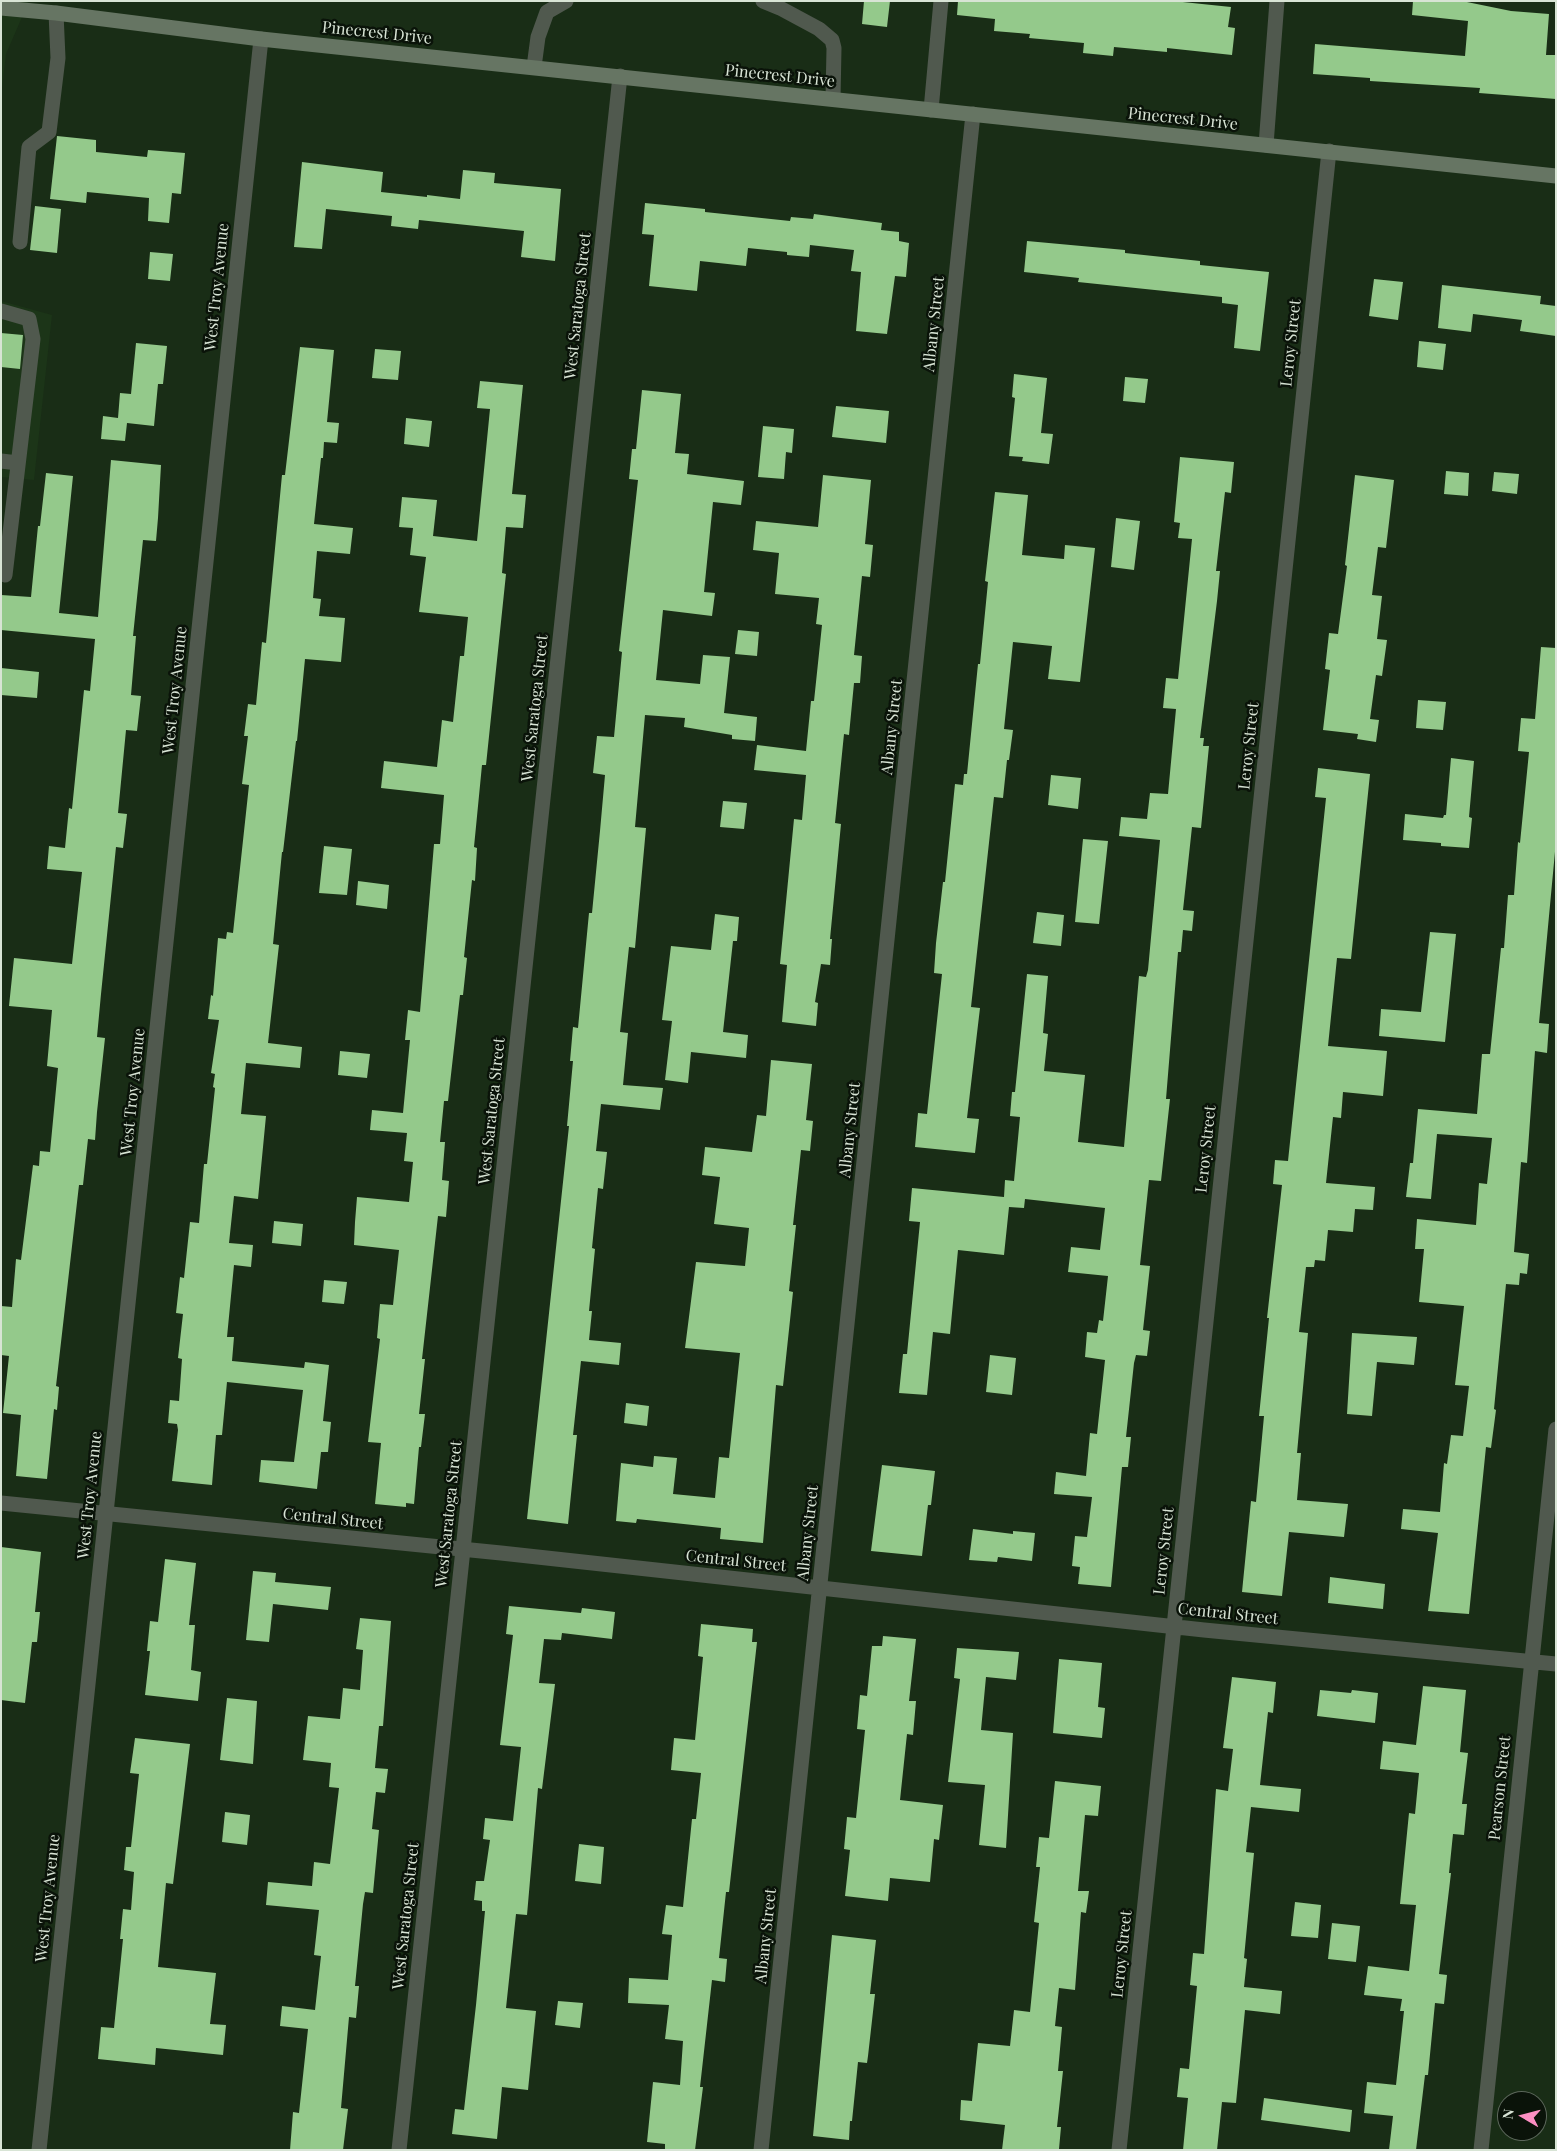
<!DOCTYPE html>
<style>
body{margin:0}
#map{position:relative;width:1557px;height:2151px;overflow:hidden;background:#192d16;font-family:"Playfair Display",serif}
canvas{display:block}
.frame{position:absolute;inset:0;border:2px solid #d8e4d5;pointer-events:none}
.north{position:absolute;left:1497px;top:2091px;width:50px;height:50px;box-sizing:border-box;background:#0a1309;border:1px solid #5c675b;border-radius:50%;rotate:278deg;font-size:14px;font-weight:700;line-height:20px;text-align:center;color:#d8e4d5}
.north::after{content:'';display:block;margin:auto;width:18px;height:22px;background:#fc8fc2;clip-path:polygon(50% 0,100% 100%,50% 72%,0 100%)}
</style>
<div id="map">
<canvas width="1557" height="2151"></canvas>
<div class="frame"></div>
<div class="north">N</div>
</div>
<script>
const ctx = document.querySelector('canvas').getContext('2d');
ctx.lineJoin = 'round';
function fill(path, color) {
  ctx.fillStyle = color;
  ctx.fill(path, 'evenodd');
}
function shape(rows) {
  const path = new Path2D();
  for (const r of rows) {
    path.moveTo(r[0], r[1]);
    for (let i = 2; i < r.length; i += 2) path.lineTo(r[i], r[i + 1]);
  }
  return path;
}
function strokePath(path, color, width, dash) {
  ctx.strokeStyle = color;
  ctx.lineWidth = width;
  ctx.lineCap = dash ? 'butt' : 'round';
  ctx.setLineDash(dash || []);
  ctx.stroke(path);
}
function write(font, color, halo, rows, align = 'center') {
  ctx.font = font + ' "Playfair Display",serif';
  ctx.lineWidth = 5;
  ctx.setLineDash([]);
  ctx.textBaseline = 'middle';
  ctx.strokeStyle = halo;
  ctx.fillStyle = color;
  for (const [text, x, y, turn = 0] of rows) {
    ctx.save();
    ctx.translate(x, y);
    ctx.rotate((+turn || 0) * Math.PI / 180);
    ctx.textAlign = isNaN(turn) ? turn : align;
    if (halo) ctx.strokeText(text, 0, 0);
    ctx.fillText(text, 0, 0);
    ctx.restore();
  }
}
const built = shape([
 [1,1,29,1,6,54,1,97],
 [1,301,52,315,34,480,1,477]
]);
const building = shape([
 [864,1,890,1,887,27,862,24],
 [958,1,1173,1,1231,7,1228,27,1235,28,1232,55,1167,48,1167,52,1114,47,1113,56,1083,53,1084,43,1029,38,1030,34,994,31,995,19,957,15],
 [1413,1,1462,1,1511,11,1549,14,1546,55,1556,55,1556,99,1479,93,1480,88,1370,81,1370,78,1313,74,1315,44,1465,56,1468,21,1412,15],
 [57,136,96,140,96,152,147,157,148,150,185,153,181,194,172,193,169,223,148,221,149,198,87,192,86,203,50,199],
 [302,162,383,172,381,192,427,197,427,195,460,199,463,170,495,173,494,183,561,189,555,261,521,257,524,231,419,220,418,229,391,226,392,216,326,209,322,249,294,247],
 [645,203,705,209,705,212,790,221,791,217,813,219,814,214,882,223,881,230,899,232,899,241,909,243,906,277,895,276,887,334,856,331,861,272,851,271,854,250,810,245,809,257,787,255,787,252,748,248,746,266,700,261,697,291,649,286,654,235,642,234],
 [35,206,61,209,57,253,30,250],
 [1027,241,1125,250,1125,253,1200,261,1200,265,1269,272,1260,351,1234,348,1238,305,1222,303,1222,297,1078,282,1079,278,1024,272],
 [150,252,173,254,170,281,148,279],
 [1374,279,1403,282,1398,320,1369,316],
 [1442,285,1541,296,1540,304,1556,306,1556,336,1520,331,1522,320,1473,314,1471,332,1438,328],
 [1,333,23,335,20,369,1,367],
 [1419,341,1446,344,1443,370,1417,367],
 [136,343,167,346,163,384,158,384,154,426,127,423,125,441,101,439,103,416,118,418,120,393,131,394],
 [300,347,334,350,327,422,339,423,337,443,324,442,323,458,321,458,314,524,353,528,350,554,317,551,313,598,321,599,319,616,345,618,341,662,305,659,297,741,296,741,283,852,282,852,273,944,279,945,268,1043,302,1047,300,1068,246,1063,241,1114,266,1116,258,1199,234,1196,229,1243,253,1245,251,1267,234,1265,227,1337,234,1337,232,1361,304,1368,305,1362,329,1365,323,1421,331,1422,328,1452,321,1452,317,1489,259,1482,261,1460,294,1462,303,1390,227,1382,222,1435,216,1435,212,1485,172,1481,178,1430,177,1424,168,1423,170,1400,179,1401,182,1359,178,1358,183,1314,176,1313,180,1277,184,1278,190,1222,199,1223,204,1164,207,1164,215,1088,213,1087,215,1074,211,1073,219,1020,208,1019,211,995,213,996,218,938,226,939,227,932,233,933,249,785,242,784,248,736,244,736,248,704,256,705,262,642,266,643,282,475,285,475],
 [375,349,401,351,398,380,372,378],
 [1014,374,1047,378,1041,433,1053,434,1049,464,1022,461,1023,457,1009,456,1015,398,1012,397],
 [1125,377,1148,379,1145,403,1123,401],
 [480,381,523,385,512,494,526,495,523,528,506,527,502,573,506,574,486,765,482,765,474,847,477,848,475,881,472,880,464,957,467,958,463,995,460,995,448,1101,444,1101,440,1142,445,1142,442,1180,449,1181,446,1217,438,1216,422,1359,425,1359,419,1414,425,1414,421,1447,419,1447,414,1504,406,1503,406,1507,375,1504,381,1443,368,1442,380,1339,377,1338,380,1304,393,1305,399,1250,354,1245,355,1222,357,1197,409,1202,413,1162,404,1161,407,1133,370,1130,372,1110,403,1113,410,1040,405,1040,408,1010,420,1012,434,844,440,844,444,795,381,788,384,761,437,767,442,720,453,722,460,656,464,656,468,617,419,612,426,557,410,555,413,528,399,527,402,497,437,500,433,536,477,541,490,409,477,408],
 [642,390,681,394,675,453,689,454,687,474,744,481,741,505,713,502,704,592,715,593,712,616,663,610,656,680,700,684,703,655,730,657,724,713,757,717,755,741,732,739,732,735,684,727,685,718,645,715,635,827,646,828,635,948,629,947,620,1032,628,1033,623,1085,663,1088,660,1110,601,1104,596,1151,607,1152,603,1189,598,1188,592,1248,595,1249,589,1311,592,1311,589,1340,621,1343,619,1365,581,1361,573,1435,577,1435,568,1524,527,1519,569,1126,567,1126,573,1061,570,1061,573,1027,578,1028,589,913,592,913,600,831,605,775,593,773,597,736,614,737,622,652,619,651,638,480,629,479,632,449,636,449],
 [836,406,889,411,886,443,832,437],
 [406,418,432,421,429,447,404,444],
 [763,426,794,429,792,453,786,452,784,479,758,477],
 [1180,457,1234,462,1231,493,1225,492,1216,571,1220,571,1217,601,1200,738,1204,738,1203,746,1209,746,1201,828,1192,827,1183,910,1194,911,1192,931,1183,930,1181,952,1178,952,1166,1099,1170,1099,1161,1181,1149,1180,1140,1265,1150,1266,1143,1330,1150,1331,1147,1356,1136,1355,1134,1363,1126,1437,1131,1437,1128,1467,1122,1467,1111,1587,1078,1584,1080,1567,1072,1566,1075,1536,1087,1537,1092,1497,1054,1494,1056,1472,1086,1476,1090,1433,1097,1434,1105,1360,1085,1357,1087,1332,1097,1333,1099,1320,1103,1321,1108,1276,1068,1272,1071,1247,1100,1250,1105,1208,1025,1199,1024,1208,1009,1207,1004,1255,958,1250,950,1334,933,1332,927,1395,899,1393,903,1354,907,1354,920,1222,909,1221,912,1188,1004,1197,1005,1180,1014,1181,1020,1117,1010,1116,1012,1092,1015,1092,1027,974,1048,976,1043,1033,1048,1034,1044,1071,1085,1075,1078,1142,1124,1147,1139,976,1146,977,1148,970,1160,840,1119,836,1121,817,1147,819,1150,793,1168,794,1176,709,1163,708,1166,678,1178,679,1192,539,1178,538,1180,523,1174,522],
 [111,460,161,465,158,518,156,541,143,540,133,636,136,636,131,695,141,696,137,731,126,730,118,813,127,814,123,848,116,847,101,994,97,1037,105,1038,97,1112,95,1140,88,1139,83,1185,79,1185,56,1386,59,1387,57,1410,54,1409,47,1479,16,1476,21,1415,3,1413,9,1356,1,1355,1,1306,12,1307,16,1259,21,1260,33,1165,39,1166,40,1151,50,1152,58,1068,47,1066,52,1010,9,1006,14,958,72,964,82,872,47,869,49,846,65,848,69,808,72,809,84,690,90,691,95,639,1,630,1,595,31,597,38,526,40,526,46,473,73,476,59,613,98,617],
 [1446,471,1469,473,1468,496,1444,494],
 [1494,472,1519,474,1517,494,1492,491],
 [823,475,871,480,865,544,873,545,870,577,862,576,854,655,862,656,860,683,854,683,849,735,844,734,835,823,841,824,830,939,832,939,830,965,821,964,815,1002,818,1003,816,1026,782,1022,787,965,780,964,794,819,802,820,806,775,754,770,757,745,806,751,811,701,814,701,822,625,816,624,819,598,775,594,779,553,753,550,756,521,818,527],
 [1355,475,1394,480,1386,548,1378,547,1372,595,1382,596,1377,639,1387,640,1382,676,1376,675,1370,719,1379,720,1376,742,1357,739,1358,734,1323,730,1330,670,1325,669,1329,633,1338,634,1347,566,1345,565],
 [995,492,1028,495,1022,555,1064,559,1065,545,1095,548,1080,682,1048,679,1052,646,1013,642,1004,729,1013,730,1009,760,1007,760,1003,798,994,797,971,1007,980,1008,967,1118,979,1119,975,1153,915,1147,918,1113,927,1114,942,974,934,973,936,943,943,882,945,882,955,784,963,785,964,774,967,774,978,664,980,664,988,582,985,581],
 [1116,518,1140,521,1134,570,1111,567],
 [738,630,759,632,757,656,735,654],
 [1541,647,1556,648,1556,841,1539,1023,1549,1024,1547,1053,1535,1051,1527,1163,1521,1162,1514,1252,1529,1254,1527,1274,1520,1273,1519,1285,1506,1284,1494,1409,1496,1410,1491,1448,1486,1447,1469,1614,1428,1611,1438,1533,1401,1529,1403,1509,1440,1512,1444,1463,1447,1464,1451,1435,1463,1436,1469,1386,1455,1385,1464,1306,1419,1302,1424,1249,1415,1249,1417,1219,1476,1225,1479,1183,1487,1184,1492,1138,1437,1134,1431,1199,1406,1197,1410,1163,1413,1163,1418,1109,1477,1114,1482,1054,1490,1054,1501,948,1504,948,1508,895,1514,895,1518,842,1520,843,1529,752,1518,751,1521,718,1535,719],
 [1,668,39,672,37,698,1,695],
 [1418,700,1446,702,1443,730,1416,728],
 [1451,758,1474,761,1469,817,1472,818,1469,848,1441,846,1441,843,1403,840,1405,814,1443,818,1444,815,1446,815],
 [1318,768,1370,774,1351,959,1337,958,1328,1046,1387,1051,1383,1096,1343,1092,1341,1118,1333,1117,1326,1183,1375,1187,1373,1210,1355,1209,1353,1232,1328,1230,1325,1261,1315,1260,1314,1267,1306,1267,1299,1332,1308,1333,1297,1453,1301,1453,1297,1500,1348,1504,1344,1537,1289,1532,1282,1596,1242,1592,1251,1501,1256,1502,1264,1416,1259,1416,1269,1318,1267,1318,1282,1185,1273,1184,1275,1160,1288,1161,1326,798,1315,797],
 [1051,775,1081,778,1078,809,1048,805],
 [723,801,747,803,744,829,720,827],
 [1083,839,1108,841,1099,924,1075,922],
 [324,846,352,849,347,895,319,893],
 [358,881,389,885,387,909,356,905],
 [1037,912,1064,915,1061,946,1033,943],
 [715,914,739,917,737,941,733,941,723,1032,748,1035,746,1058,691,1052,688,1083,665,1080,672,1021,662,1020,671,946,711,950],
 [1430,932,1456,934,1445,1042,1379,1036,1381,1009,1421,1012],
 [340,1051,370,1054,367,1078,338,1075],
 [771,1060,812,1064,806,1120,813,1121,810,1151,801,1150,793,1225,796,1225,789,1291,793,1292,783,1386,776,1385,763,1543,720,1539,721,1528,637,1519,636,1523,616,1521,621,1463,653,1467,654,1456,677,1458,673,1494,715,1498,719,1457,729,1458,740,1353,685,1348,696,1262,745,1266,749,1228,714,1224,720,1177,702,1175,705,1147,752,1152,757,1115,766,1116],
 [274,1221,303,1224,301,1246,272,1243],
 [324,1280,347,1282,344,1304,322,1302],
 [1352,1333,1417,1337,1414,1365,1377,1362,1372,1416,1347,1414],
 [990,1355,1016,1358,1012,1395,986,1392],
 [626,1403,649,1406,647,1426,624,1423],
 [882,1465,935,1471,931,1505,928,1505,922,1556,871,1551],
 [973,1529,1013,1534,1013,1531,1035,1533,1032,1561,998,1557,997,1562,969,1560],
 [1,1547,41,1552,35,1612,40,1612,37,1642,32,1642,25,1703,1,1700],
 [165,1559,196,1563,189,1625,195,1625,191,1670,201,1672,198,1701,145,1695,150,1651,147,1651,150,1621,158,1622],
 [253,1571,276,1573,275,1582,331,1587,328,1610,273,1604,269,1642,246,1640],
 [1330,1577,1385,1584,1383,1609,1328,1603],
 [509,1606,581,1613,582,1608,615,1612,612,1639,562,1633,561,1640,544,1639,539,1683,555,1684,542,1789,538,1788,527,1915,516,1914,506,2008,536,2011,528,2090,502,2087,497,2139,452,2134,455,2109,464,2110,476,2005,485,1911,482,1911,482,1901,474,1900,476,1881,484,1881,490,1840,483,1839,485,1818,513,1821,521,1747,500,1745,513,1635,506,1634],
 [360,1618,391,1621,383,1726,379,1726,375,1768,388,1769,385,1793,376,1792,372,1829,379,1830,373,1893,365,1892,363,1904,355,1986,359,1986,356,2018,349,2017,341,2108,348,2109,343,2150,290,2150,293,2112,299,2113,308,2029,280,2026,282,2006,315,2010,321,1956,314,1955,319,1910,266,1905,268,1882,312,1886,314,1862,330,1864,339,1788,329,1787,331,1763,303,1760,308,1716,340,1719,343,1688,360,1690,363,1650,356,1649],
 [701,1624,753,1629,752,1642,757,1642,729,1892,726,1892,719,1958,727,1959,725,1982,712,1980,700,2087,703,2087,695,2150,665,2150,665,2144,647,2142,653,2082,680,2085,683,2041,665,2039,669,2005,628,2003,629,1978,668,1980,672,1935,662,1934,666,1905,683,1907,692,1819,696,1819,701,1773,671,1770,674,1738,695,1740,703,1657,698,1656],
 [883,1636,916,1639,909,1701,916,1701,913,1735,907,1734,900,1800,943,1805,939,1840,934,1839,930,1882,890,1878,888,1901,845,1896,850,1850,844,1849,847,1817,856,1818,865,1730,857,1729,860,1695,867,1696,872,1646,882,1646],
 [957,1648,1019,1652,1016,1680,986,1677,981,1730,1013,1733,1006,1848,979,1845,985,1785,948,1782,960,1679,954,1678],
 [1059,1659,1102,1663,1098,1707,1105,1708,1102,1738,1053,1733],
 [1232,1677,1276,1682,1273,1713,1268,1712,1260,1785,1301,1789,1299,1812,1251,1807,1246,1852,1254,1853,1244,1958,1247,1959,1244,1987,1282,1991,1280,2014,1245,2010,1236,2103,1222,2102,1217,2150,1183,2150,1188,2098,1177,2097,1180,2068,1189,2069,1197,1986,1190,1985,1193,1953,1204,1954,1216,1789,1228,1791,1233,1749,1223,1748],
 [1423,1686,1466,1690,1460,1752,1468,1753,1462,1804,1467,1804,1464,1835,1453,1834,1449,1873,1451,1873,1439,1974,1447,1975,1444,2004,1435,2003,1428,2075,1425,2075,1416,2150,1389,2150,1393,2116,1364,2113,1367,2082,1396,2085,1404,2011,1400,2011,1402,1999,1364,1995,1368,1966,1409,1971,1416,1905,1400,1904,1409,1813,1415,1814,1419,1773,1380,1769,1383,1741,1416,1745],
 [1320,1690,1351,1693,1352,1690,1378,1693,1375,1723,1317,1716],
 [227,1698,257,1701,253,1764,220,1760],
 [135,1738,190,1744,173,1884,166,1883,158,1967,216,1973,210,2024,226,2025,223,2055,156,2048,155,2065,98,2059,101,2027,114,2028,123,1939,120,1939,123,1909,131,1910,134,1872,124,1870,126,1847,131,1847,139,1774,130,1773],
 [1055,1781,1101,1786,1098,1816,1085,1815,1078,1891,1089,1891,1086,1913,1081,1912,1075,1990,1059,1988,1055,2026,1062,2027,1058,2071,1063,2071,1057,2127,1061,2127,1059,2149,1002,2150,1005,2125,960,2120,961,2100,972,2101,978,2043,1010,2046,1014,2010,1030,2012,1039,1923,1034,1922,1040,1867,1036,1867,1039,1837,1049,1838],
 [225,1812,250,1815,247,1845,222,1842],
 [579,1844,604,1847,601,1884,575,1881],
 [1295,1902,1321,1905,1318,1938,1291,1936],
 [1332,1923,1360,1926,1356,1962,1328,1959],
 [832,1935,876,1940,870,1994,875,1994,868,2056,867,2063,858,2062,852,2121,850,2121,849,2140,813,2136],
 [558,2001,583,2003,580,2028,555,2025],
 [1264,2098,1352,2110,1350,2132,1261,2120]
]);
const lane = shape([
 [763,1,780,8,819,29,832,40,834,48,833,99],
 [534,67,538,37,547,12,566,1],
 [20,242,29,147,49,132,58,58,56,13],
 [1,311,29,319,33,339,5,575],
 [1,461,18,463]
]);
const street = shape([
 [931,110,941,1],
 [1266,145,1277,1],
 [1,1503,501,1553,1204,1630,1556,1664],
 [39,2150,261,39],
 [399,2150,620,76],
 [761,2150,973,114],
 [1119,2150,1329,151],
 [1481,2150,1556,1429]
]);
const secondary = shape([
 [1,8,56,13,261,39,1556,176]
]);
const streetNames = [
 ["Pinecrest Drive",377,33,6],
 ["Pinecrest Drive",780,76,6],
 ["Pinecrest Drive",1183,119,6],
 ["West Troy Avenue",217,287,-84],
 ["West Saratoga Street",578,306,-84],
 ["Albany Street",934,324,-84],
 ["Leroy Street",1291,343,-84],
 ["West Troy Avenue",175,690,-84],
 ["West Saratoga Street",535,708,-84],
 ["Albany Street",892,727,-84],
 ["Leroy Street",1249,746,-84],
 ["West Troy Avenue",133,1092,-84],
 ["West Saratoga Street",492,1111,-84],
 ["Albany Street",850,1130,-84],
 ["Leroy Street",1206,1149,-84],
 ["West Troy Avenue",90,1495,-84],
 ["West Saratoga Street",449,1514,-84],
 ["Central Street",333,1519,6],
 ["Albany Street",808,1533,-84],
 ["Leroy Street",1164,1551,-84],
 ["Central Street",736,1561,6],
 ["Central Street",1228,1614,6],
 ["Pearson Street",1500,1788,-84],
 ["West Troy Avenue",48,1898,-84],
 ["West Saratoga Street",406,1916,-84],
 ["Albany Street",766,1936,-84],
 ["Leroy Street",1122,1954,-84]
];
fill(built, '#1c3518');
fill(building, '#94c98b');
strokePath(lane, '#50594e', 15);
strokePath(street, '#50594e', 15);
strokePath(secondary, '#667563', 15);
write('16px', '#d8e4d5', '#0a1309', streetNames);
</script>
